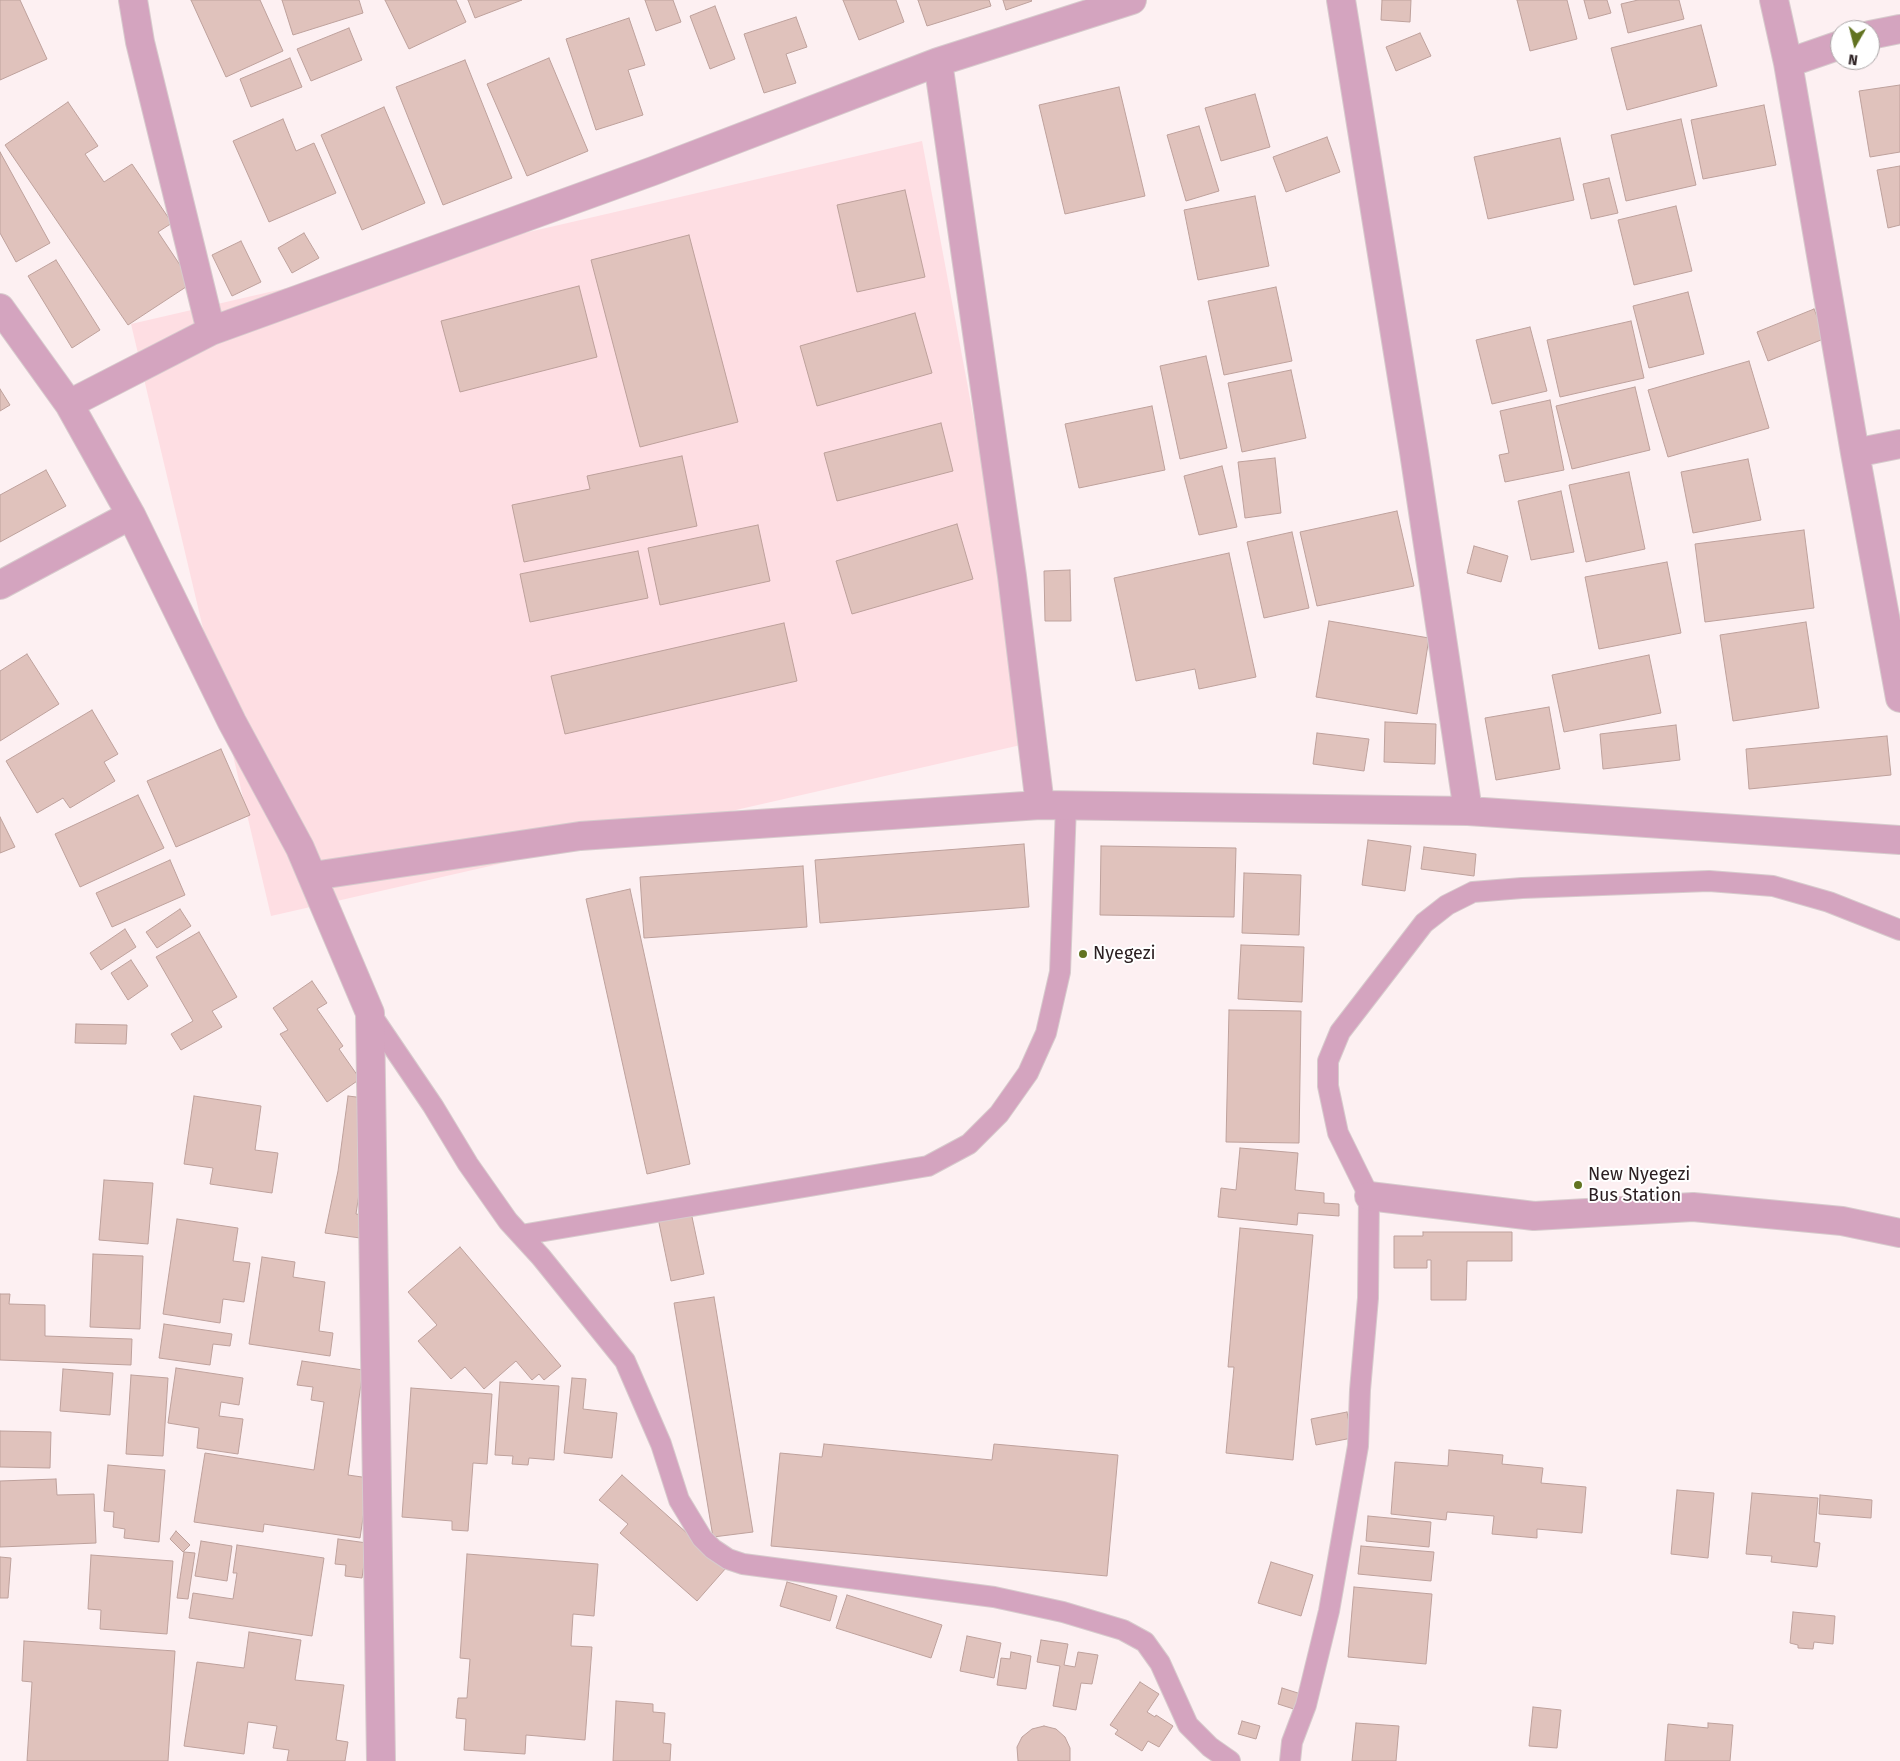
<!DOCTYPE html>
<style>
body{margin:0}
#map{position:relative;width:1900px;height:1761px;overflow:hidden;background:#fdf0f2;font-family:"Fira Sans",sans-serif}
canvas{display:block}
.north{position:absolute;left:1830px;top:20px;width:50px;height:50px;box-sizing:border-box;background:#fff;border:1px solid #aba6a7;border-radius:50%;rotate:188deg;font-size:14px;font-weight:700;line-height:20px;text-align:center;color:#2c2022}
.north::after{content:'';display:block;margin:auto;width:18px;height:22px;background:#627321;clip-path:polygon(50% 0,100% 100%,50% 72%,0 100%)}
</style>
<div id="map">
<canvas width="1900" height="1761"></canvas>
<div class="north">N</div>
</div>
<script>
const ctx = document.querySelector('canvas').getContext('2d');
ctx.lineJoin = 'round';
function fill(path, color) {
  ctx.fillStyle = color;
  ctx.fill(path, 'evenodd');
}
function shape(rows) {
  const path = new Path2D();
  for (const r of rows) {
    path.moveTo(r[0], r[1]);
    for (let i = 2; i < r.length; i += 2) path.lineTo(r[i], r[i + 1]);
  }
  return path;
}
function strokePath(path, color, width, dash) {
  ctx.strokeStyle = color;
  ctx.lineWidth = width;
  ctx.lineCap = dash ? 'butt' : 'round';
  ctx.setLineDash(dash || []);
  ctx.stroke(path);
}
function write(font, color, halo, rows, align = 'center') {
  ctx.font = font + ' "Fira Sans",sans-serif';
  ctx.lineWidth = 4;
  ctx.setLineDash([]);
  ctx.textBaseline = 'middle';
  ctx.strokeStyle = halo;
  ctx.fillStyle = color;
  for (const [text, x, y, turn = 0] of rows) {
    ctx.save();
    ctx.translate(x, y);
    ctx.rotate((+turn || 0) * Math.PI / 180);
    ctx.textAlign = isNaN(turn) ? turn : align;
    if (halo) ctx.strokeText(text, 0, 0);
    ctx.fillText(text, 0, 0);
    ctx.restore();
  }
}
const built = shape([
 [922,141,1034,742,271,916,131,324]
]);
const building = shape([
 [0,0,20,0,47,59,0,80,0,0],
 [191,0,260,0,283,51,226,77,191,0],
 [282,0,359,0,363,13,293,35,282,0],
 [385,0,456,0,466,22,409,49,385,0],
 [468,0,522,0,475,18,468,0],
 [645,0,673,0,681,22,656,31,645,0],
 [843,0,896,0,904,22,859,40,843,0],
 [918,0,989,0,991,6,927,26,918,0],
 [1003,0,1031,0,1032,1,1006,10,1003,0],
 [1382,0,1411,0,1410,22,1381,20,1382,0],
 [1517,0,1567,0,1577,39,1530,51,1517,0],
 [1584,0,1607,0,1611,13,1589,19,1584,0],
 [1638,0,1679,0,1684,19,1628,33,1621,4,1638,0],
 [715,6,735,59,710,69,690,16,715,6],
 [796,17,807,47,786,54,796,83,764,93,744,34,796,17],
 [629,18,645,65,628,70,643,115,596,130,566,39,629,18],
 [1701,25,1717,86,1627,110,1611,48,1701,25],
 [349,28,362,60,311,81,297,49,349,28],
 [1420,33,1431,56,1396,71,1386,47,1420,33],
 [290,58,302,87,251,107,240,79,290,58],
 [549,58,588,151,527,176,487,84,549,58],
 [465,60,512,178,443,205,396,87,465,60],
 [1900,85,1900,152,1870,157,1859,91,1900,85],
 [1119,87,1145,196,1065,214,1039,105,1119,87],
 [1255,94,1270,147,1221,161,1205,108,1255,94],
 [68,102,98,146,85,154,104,182,132,164,172,223,158,232,192,283,128,325,5,145,68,102],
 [1764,105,1776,165,1703,179,1691,120,1764,105],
 [384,107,425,203,362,230,321,135,384,107],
 [283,119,296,151,314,143,336,193,269,222,233,141,283,119],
 [1681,119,1696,185,1626,201,1611,135,1681,119],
 [1199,126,1219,191,1186,201,1167,135,1199,126],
 [1327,137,1340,172,1286,192,1273,157,1327,137],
 [1560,138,1574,200,1488,219,1474,157,1560,138],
 [0,152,50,243,16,262,0,233,0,152],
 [1900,166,1900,225,1888,228,1877,170,1900,166],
 [1609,178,1618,213,1591,219,1583,184,1609,178],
 [905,190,925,277,857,292,837,205,905,190],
 [1255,196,1269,266,1198,280,1184,210,1255,196],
 [1676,206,1692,271,1634,285,1618,220,1676,206],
 [304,233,319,258,292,273,278,248,304,233],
 [689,235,738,422,640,447,591,260,689,235],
 [241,241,261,282,232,296,212,255,241,241],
 [56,260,100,330,72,348,28,276,56,260],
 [579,286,597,357,460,392,441,321,579,286],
 [1276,287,1292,361,1224,375,1208,301,1276,287],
 [1688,292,1704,354,1649,368,1633,306,1688,292],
 [1814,309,1826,338,1768,361,1757,332,1814,309],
 [915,313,932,373,817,406,800,346,915,313],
 [1631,321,1644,378,1560,397,1547,340,1631,321],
 [1530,327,1547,391,1492,404,1476,340,1530,327],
 [1206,356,1227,448,1180,459,1160,366,1206,356],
 [1749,361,1769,428,1668,457,1648,390,1749,361],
 [1291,370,1306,438,1242,452,1228,383,1291,370],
 [1635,387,1650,450,1572,469,1556,406,1635,387],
 [0,389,10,405,0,411,0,389],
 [1550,400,1564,470,1505,482,1499,455,1509,453,1500,411,1550,400],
 [1152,406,1165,470,1079,488,1065,424,1152,406],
 [941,423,953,471,837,501,824,453,941,423],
 [682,456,697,526,524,562,512,505,590,489,587,476,682,456],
 [1275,458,1281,513,1245,518,1238,462,1275,458],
 [1748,459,1761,520,1693,533,1681,472,1748,459],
 [1222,466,1237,527,1199,535,1184,476,1222,466],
 [46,470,66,506,0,542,0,495,46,470],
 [1629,472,1645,549,1586,562,1569,485,1629,472],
 [1561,491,1574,552,1531,560,1518,501,1561,491],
 [1397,511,1414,586,1317,606,1300,532,1397,511],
 [957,524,973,579,852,614,836,561,957,524],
 [758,525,770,581,660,605,648,548,758,525],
 [1804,530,1814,608,1705,622,1695,544,1804,530],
 [1292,532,1309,608,1264,618,1247,542,1292,532],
 [1474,546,1508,556,1501,582,1467,573,1474,546],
 [638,551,648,598,530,622,520,574,638,551],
 [1229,553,1256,677,1199,689,1195,669,1136,681,1114,578,1229,553],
 [1667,562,1681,633,1599,649,1585,577,1667,562],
 [1070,570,1071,621,1045,621,1044,571,1070,570],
 [1329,621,1429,638,1417,714,1316,697,1329,621],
 [1806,622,1819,708,1733,721,1720,635,1806,622],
 [784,623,797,681,565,734,551,676,784,623],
 [27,654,59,704,0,741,0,671,27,654],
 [1649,655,1661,713,1564,732,1552,675,1649,655],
 [1549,707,1560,769,1496,780,1485,718,1549,707],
 [92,710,118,754,104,762,115,781,70,808,63,798,37,813,6,761,92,710],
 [1385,722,1436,724,1435,764,1384,762,1385,722],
 [1676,725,1680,760,1603,769,1600,734,1676,725],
 [1317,733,1369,739,1364,771,1313,764,1317,733],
 [1887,736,1891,775,1749,789,1746,749,1887,736],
 [221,749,250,815,176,847,147,781,221,749],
 [138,795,164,848,80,887,55,834,138,795],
 [0,817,15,847,0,853,0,817],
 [1368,840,1411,846,1405,891,1362,885,1368,840],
 [1024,844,1029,907,820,923,815,860,1024,844],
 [1101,846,1236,848,1234,917,1100,915,1101,846],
 [1424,847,1476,854,1474,876,1421,869,1424,847],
 [170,860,185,895,112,927,96,893,170,860],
 [803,866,807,927,644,938,640,877,803,866],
 [1244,873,1301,875,1299,935,1242,933,1244,873],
 [630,889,690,1164,647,1174,586,899,630,889],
 [180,909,191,926,157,948,146,932,180,909],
 [125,929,136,947,101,970,90,953,125,929],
 [199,932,237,997,212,1011,222,1027,181,1050,171,1034,193,1021,156,957,199,932],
 [1241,945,1304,947,1302,1002,1238,999,1241,945],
 [131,960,148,986,128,1000,111,973,131,960],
 [312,981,327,1003,317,1009,343,1046,339,1049,360,1079,327,1102,280,1034,288,1030,273,1008,312,981],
 [1229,1010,1301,1011,1299,1143,1226,1142,1229,1010],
 [76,1024,127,1025,126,1044,75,1043,76,1024],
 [194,1096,261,1106,255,1150,278,1153,272,1193,210,1184,213,1168,184,1164,194,1096],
 [348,1096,373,1099,356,1214,377,1217,374,1240,325,1233,338,1171,348,1096],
 [1240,1148,1298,1153,1295,1190,1324,1193,1324,1203,1339,1204,1339,1216,1298,1213,1297,1225,1218,1217,1221,1188,1236,1190,1240,1148],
 [104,1180,153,1183,148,1244,99,1240,104,1180],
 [691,1212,704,1274,671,1281,658,1218,691,1212],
 [177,1219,238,1228,233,1261,250,1263,244,1302,223,1299,220,1323,163,1314,177,1219],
 [1240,1228,1313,1235,1293,1460,1226,1453,1234,1367,1228,1367,1240,1228],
 [1423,1232,1512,1232,1512,1261,1467,1261,1466,1300,1431,1300,1431,1260,1427,1260,1427,1268,1394,1268,1394,1236,1423,1236,1423,1232],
 [460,1247,561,1366,544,1380,539,1374,532,1380,516,1361,484,1389,465,1367,451,1379,418,1341,437,1325,408,1292,460,1247],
 [93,1254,143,1256,140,1329,90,1327,93,1254],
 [262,1257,295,1262,293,1277,325,1282,319,1331,333,1333,330,1356,249,1344,262,1257],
 [0,1294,10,1294,9,1304,45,1305,45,1336,132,1339,131,1365,0,1360,0,1294],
 [714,1297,753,1532,713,1537,674,1303,714,1297],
 [164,1324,232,1334,230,1346,213,1344,210,1365,159,1358,164,1324],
 [302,1361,363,1370,348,1475,369,1478,360,1538,264,1524,263,1532,194,1522,205,1453,314,1470,324,1402,311,1400,313,1387,297,1385,302,1361],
 [176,1368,243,1378,239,1405,221,1402,219,1416,243,1419,238,1454,197,1448,199,1428,168,1423,176,1368],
 [63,1369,113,1373,110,1415,60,1411,63,1369],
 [131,1375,168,1378,163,1456,126,1454,131,1375],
 [572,1378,586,1379,583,1409,617,1413,612,1458,564,1453,572,1378],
 [500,1382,559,1386,554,1460,529,1458,528,1465,512,1464,513,1456,495,1455,500,1382],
 [411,1388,492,1394,487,1464,473,1463,468,1531,452,1530,452,1521,402,1517,411,1388],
 [1347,1412,1352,1438,1316,1445,1311,1419,1347,1412],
 [0,1431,51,1432,50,1468,0,1467,0,1431],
 [824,1444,992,1460,994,1444,1118,1455,1107,1576,771,1546,780,1453,822,1457,824,1444],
 [1449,1450,1503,1455,1502,1464,1543,1468,1541,1483,1586,1487,1582,1533,1537,1529,1537,1538,1492,1534,1494,1516,1447,1512,1446,1520,1391,1514,1395,1462,1448,1466,1449,1450],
 [108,1465,165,1470,159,1542,124,1538,125,1529,113,1527,114,1512,104,1511,108,1465],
 [622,1475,726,1568,697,1601,620,1533,628,1524,599,1500,622,1475],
 [56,1479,57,1495,94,1494,96,1543,0,1547,0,1481,56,1479],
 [1677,1490,1714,1493,1708,1558,1671,1554,1677,1490],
 [1752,1493,1818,1498,1814,1542,1820,1543,1817,1567,1771,1562,1772,1556,1746,1554,1752,1493],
 [1820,1495,1872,1500,1871,1518,1819,1514,1820,1495],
 [1368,1516,1431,1522,1429,1547,1366,1541,1368,1516],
 [176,1531,190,1545,183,1552,170,1539,176,1531],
 [338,1539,367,1543,362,1578,345,1576,346,1565,335,1564,338,1539],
 [201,1541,232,1546,227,1581,195,1576,201,1541],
 [237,1545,324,1558,312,1636,189,1618,193,1593,233,1599,237,1573,233,1573,237,1545],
 [1361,1546,1434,1552,1431,1581,1358,1574,1361,1546],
 [184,1552,195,1553,188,1599,177,1598,184,1552],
 [467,1554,598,1564,594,1616,573,1614,571,1646,592,1647,585,1740,526,1735,525,1754,464,1750,466,1719,456,1718,458,1698,467,1698,470,1659,460,1658,467,1554],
 [91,1555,173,1561,167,1634,100,1629,101,1610,88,1609,91,1555],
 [0,1557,11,1558,8,1598,0,1598,0,1557],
 [1271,1562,1313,1575,1301,1616,1258,1603,1271,1562],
 [787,1582,837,1596,830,1621,780,1606,787,1582],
 [1354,1587,1432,1594,1426,1664,1348,1657,1354,1587],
 [847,1595,942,1625,931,1658,836,1628,847,1595],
 [1793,1612,1835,1616,1833,1644,1814,1642,1813,1649,1798,1648,1798,1645,1790,1643,1793,1612],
 [249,1632,301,1640,295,1680,344,1685,336,1740,348,1742,345,1761,287,1761,289,1750,273,1748,277,1726,248,1722,244,1754,184,1746,197,1662,244,1668,249,1632],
 [967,1636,1001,1643,994,1678,960,1671,967,1636],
 [1041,1640,1068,1644,1064,1665,1075,1667,1078,1652,1098,1655,1092,1684,1081,1683,1076,1710,1053,1706,1060,1666,1037,1662,1041,1640],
 [24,1641,175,1651,168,1761,27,1761,32,1682,22,1681,24,1641],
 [1011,1652,1031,1656,1026,1689,997,1685,1001,1658,1010,1659,1011,1652],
 [1140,1682,1159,1694,1147,1712,1155,1717,1156,1715,1173,1726,1159,1747,1148,1741,1142,1751,1115,1734,1118,1730,1110,1725,1140,1682],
 [1282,1688,1301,1694,1297,1710,1278,1704,1282,1688],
 [616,1701,653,1704,653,1712,665,1713,663,1743,671,1744,670,1761,613,1761,616,1701],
 [1533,1707,1561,1710,1557,1748,1529,1746,1533,1707],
 [1242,1721,1260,1726,1256,1739,1238,1734,1242,1721],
 [1356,1723,1399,1726,1396,1761,1352,1761,1356,1723],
 [1708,1723,1733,1725,1730,1761,1665,1761,1668,1724,1708,1728,1708,1723],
 [1044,1726,1056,1729,1065,1737,1070,1748,1070,1761,1018,1761,1017,1747,1022,1737,1032,1729,1044,1726]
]);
const service = shape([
 [370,1013,433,1106,468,1164,508,1221,541,1257,625,1361,661,1444,679,1500,702,1538,713,1549,728,1559,743,1564,994,1597,1063,1612,1123,1630,1145,1642,1160,1663,1188,1725,1210,1747,1230,1761],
 [521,1235,928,1166,969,1144,999,1114,1028,1073,1046,1033,1060,972,1066,805],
 [1290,1761,1292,1742,1306,1705,1329,1611,1358,1446,1360,1390,1368,1298,1369,1196,1338,1133,1328,1086,1328,1061,1340,1032,1424,923,1447,905,1473,892,1522,888,1709,881,1773,886,1829,902,1900,930]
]);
const minor = shape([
 [133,0,140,42,211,331],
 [1341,0,1414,452,1468,811],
 [1774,0,1788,63,1855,453,1900,698],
 [1870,35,1900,29],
 [938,62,1012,576,1040,805],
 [1788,63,1840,45],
 [0,308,69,404,131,515,232,722,300,848,370,1013,381,1761],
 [69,404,211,331,653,171,938,62,1132,0],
 [1855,453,1900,444],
 [0,585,131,515],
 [313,876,580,836,1040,805,1468,811,1900,840],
 [1369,1196,1534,1216,1693,1207,1842,1221,1900,1233]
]);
const markers = [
 [1083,954,5,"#627321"],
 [1578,1185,5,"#627321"]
];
const poiNames = [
 ["Nyegezi",1093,954],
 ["New Nyegezi",1588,1175],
 ["Bus Station",1588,1196]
];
fill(built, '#fedee3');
fill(building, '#e0c2bc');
strokePath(building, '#bea19c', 1);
strokePath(service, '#d7cbcd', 22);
strokePath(minor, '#d7cbcd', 30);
strokePath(service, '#d4a4bf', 20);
strokePath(minor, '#d4a4bf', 28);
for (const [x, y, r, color] of markers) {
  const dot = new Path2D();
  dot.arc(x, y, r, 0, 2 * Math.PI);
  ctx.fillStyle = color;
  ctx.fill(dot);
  strokePath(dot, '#fff', 2);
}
write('18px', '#2c2022', '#fff', poiNames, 'left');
</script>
